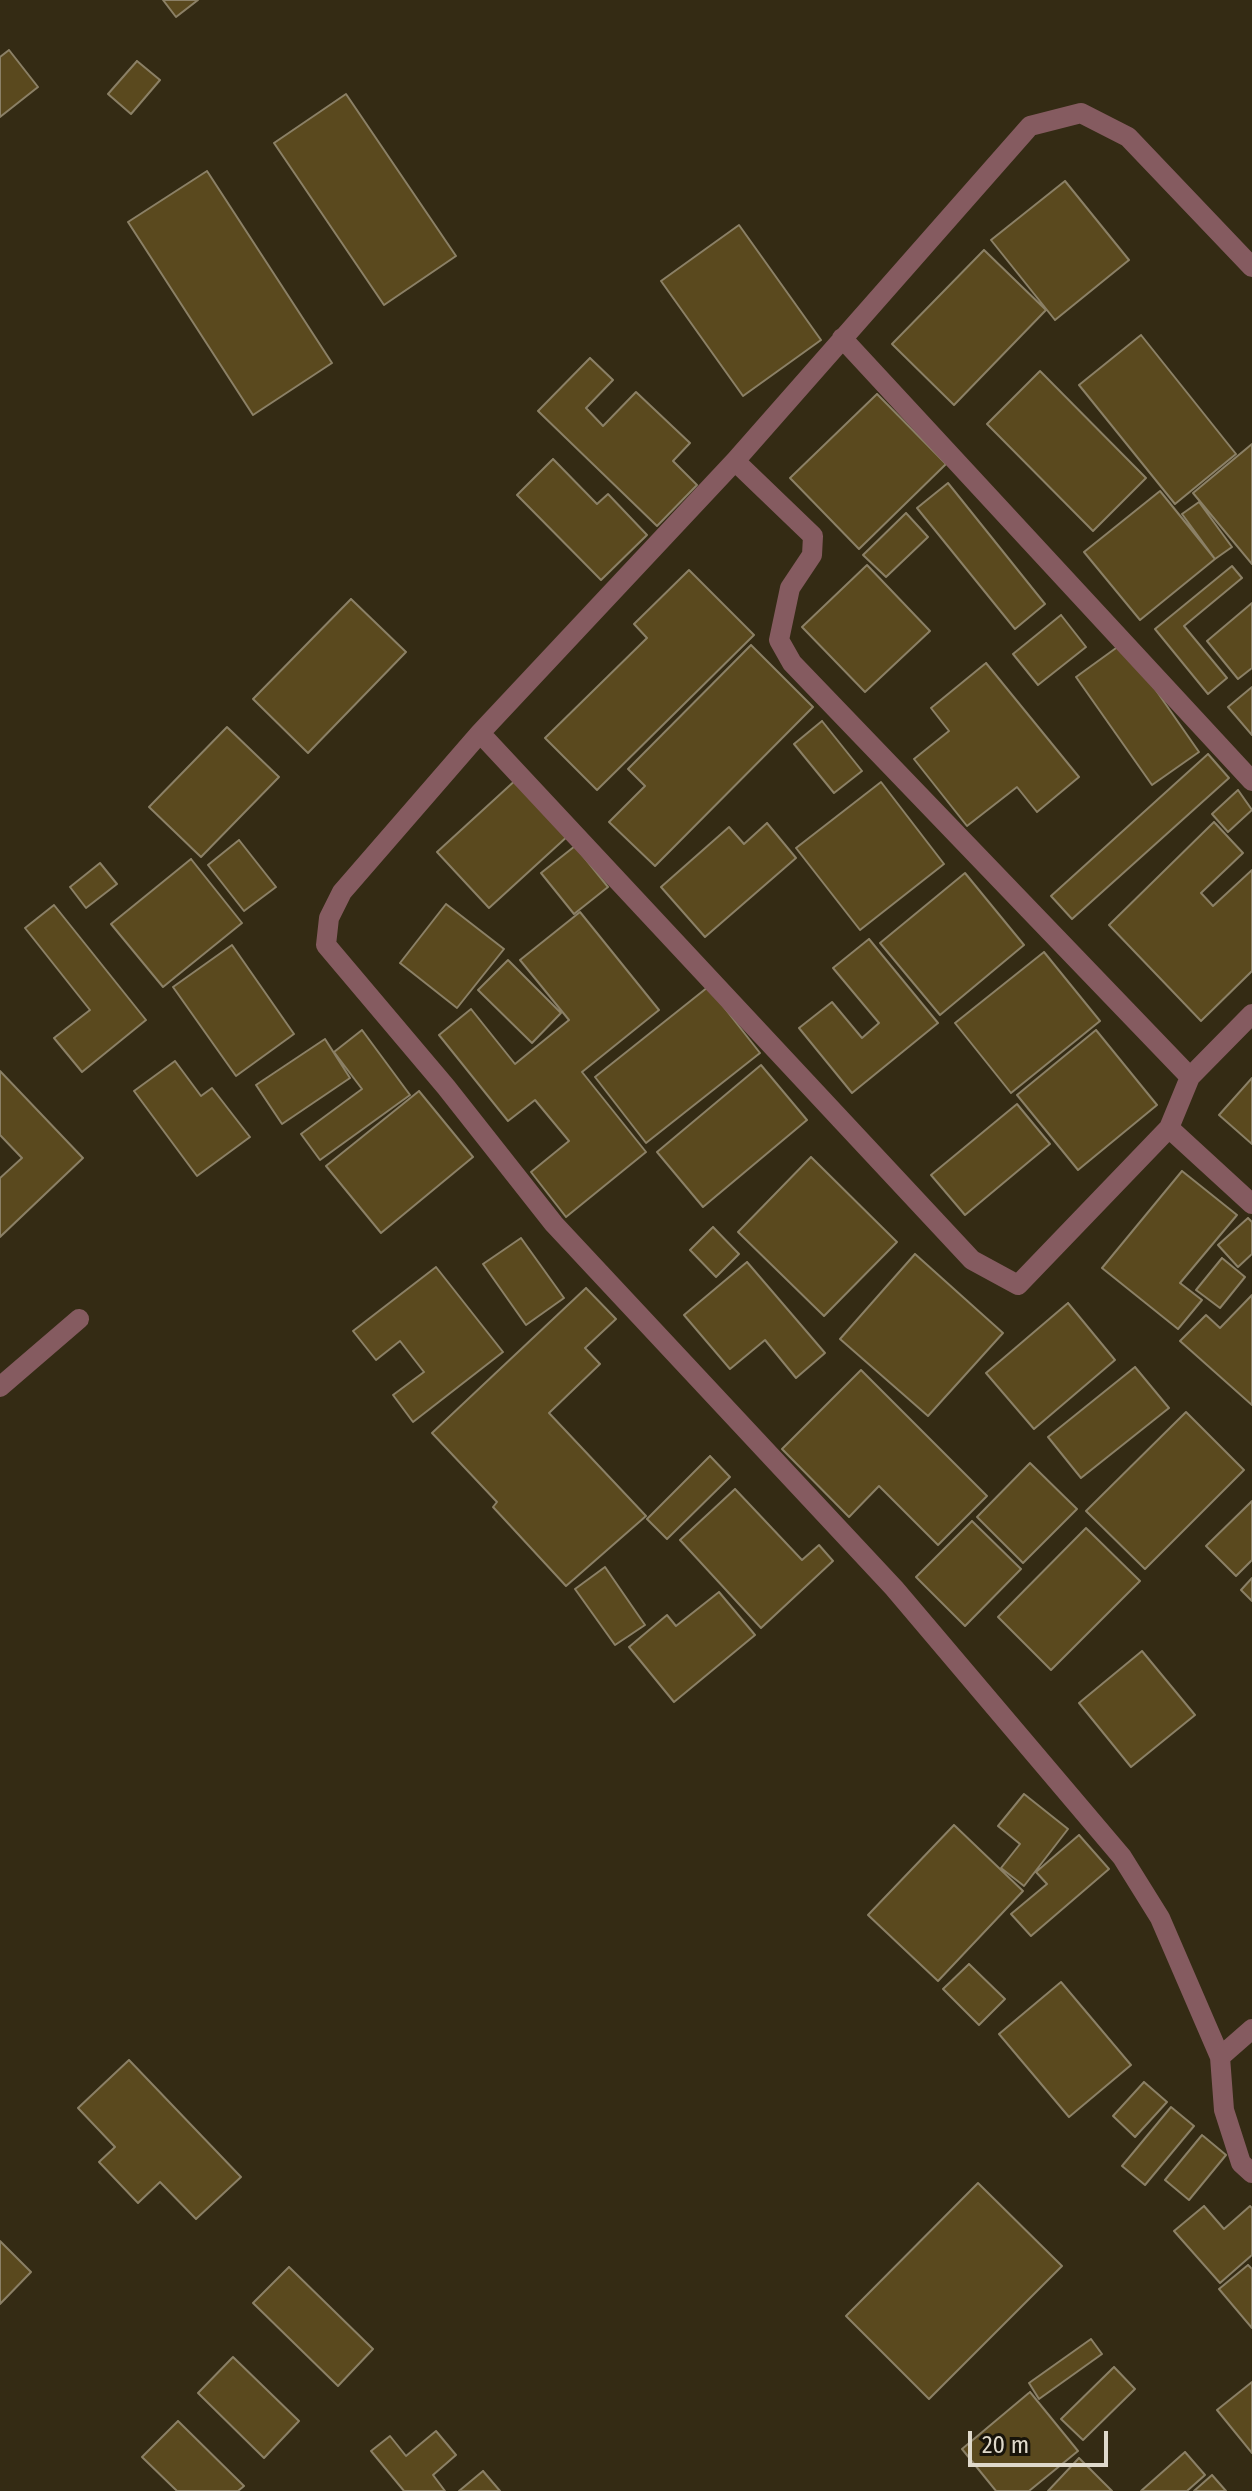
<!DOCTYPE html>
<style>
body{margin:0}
#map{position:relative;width:1252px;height:2491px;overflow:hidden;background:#342b14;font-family:"Fira Sans Condensed",sans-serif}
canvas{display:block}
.scale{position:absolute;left:968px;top:2431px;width:140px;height:36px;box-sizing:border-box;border:4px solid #dfd9cb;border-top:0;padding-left:10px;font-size:24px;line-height:28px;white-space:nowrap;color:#dfd9cb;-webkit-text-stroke:6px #18140a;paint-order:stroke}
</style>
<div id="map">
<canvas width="1252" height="2491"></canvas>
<div class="scale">20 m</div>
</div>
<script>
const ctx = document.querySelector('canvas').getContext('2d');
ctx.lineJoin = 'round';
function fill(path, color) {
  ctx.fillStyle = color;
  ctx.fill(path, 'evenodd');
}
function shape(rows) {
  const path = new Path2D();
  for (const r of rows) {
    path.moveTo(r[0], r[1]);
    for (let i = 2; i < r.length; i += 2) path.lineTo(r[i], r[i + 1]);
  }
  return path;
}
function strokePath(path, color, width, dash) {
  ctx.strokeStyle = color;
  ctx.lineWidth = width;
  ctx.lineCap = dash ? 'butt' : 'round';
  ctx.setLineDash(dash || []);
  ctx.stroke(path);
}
const building = shape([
 [163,0,198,0,176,17,163,0],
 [9,50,38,87,0,117,0,57,9,50],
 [137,61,160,80,131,114,108,94,137,61],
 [346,94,456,256,384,305,274,143,346,94],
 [207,171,332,363,253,415,128,222,207,171],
 [1065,181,1129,260,1055,320,991,240,1065,181],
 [739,225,821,340,743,396,661,281,739,225],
 [984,250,1046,310,954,405,892,344,984,250],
 [1141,335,1236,454,1175,504,1079,385,1141,335],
 [590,358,613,380,586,408,603,426,636,392,690,443,673,461,697,485,657,526,538,411,590,358],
 [1040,371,1146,478,1093,531,987,424,1040,371],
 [877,394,946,464,859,549,790,478,877,394],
 [1252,444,1252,564,1193,493,1252,444],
 [553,459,597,504,608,494,647,535,601,580,517,495,553,459],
 [948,483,1045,604,1015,629,917,508,948,483],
 [1160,491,1215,559,1140,620,1084,552,1160,491],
 [1199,502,1232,547,1215,559,1182,514,1199,502],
 [906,513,928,537,886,577,863,555,906,513],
 [867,565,930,631,865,692,802,627,867,565],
 [1232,566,1242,578,1184,626,1227,678,1208,694,1155,629,1232,566],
 [689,570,754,635,597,790,545,738,647,638,634,624,689,570],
 [351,599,406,652,308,753,253,699,351,599],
 [1252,603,1252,668,1238,679,1207,641,1252,603],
 [1061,615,1086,647,1038,685,1013,654,1061,615],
 [1123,643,1199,752,1152,785,1076,677,1123,643],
 [751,645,813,707,655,866,609,822,645,786,628,769,751,645],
 [986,663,1079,777,1037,812,1017,787,967,826,914,759,949,731,931,708,986,663],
 [1252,687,1252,735,1228,707,1252,687],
 [822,721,862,771,834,793,794,744,822,721],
 [227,727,279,777,201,857,149,807,227,727],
 [1208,754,1229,778,1072,919,1051,896,1208,754],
 [519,777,570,834,489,908,437,852,519,777],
 [881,782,944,864,860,930,796,848,881,782],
 [1238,790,1252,810,1228,832,1212,814,1238,790],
 [1214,822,1243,853,1201,893,1213,906,1252,870,1252,971,1201,1021,1109,925,1214,822],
 [767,823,796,858,705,937,661,887,729,827,744,844,767,823],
 [239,840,276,887,244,911,208,865,239,840],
 [575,846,608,887,574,914,541,873,575,846],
 [191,859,242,923,163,987,111,924,191,859],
 [100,863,117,884,86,908,70,887,100,863],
 [965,873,1024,945,940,1015,880,943,965,873],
 [446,904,504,949,457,1008,400,963,446,904],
 [54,905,146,1020,82,1072,54,1038,90,1010,25,928,54,905],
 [580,912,659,1010,582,1072,646,1152,566,1217,531,1172,569,1141,535,1100,508,1121,439,1035,471,1009,515,1064,569,1020,520,960,580,912],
 [869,939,938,1023,852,1093,799,1028,832,1002,862,1038,879,1023,833,968,869,939],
 [232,945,294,1034,236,1076,173,987,232,945],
 [1044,952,1100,1021,1011,1093,955,1023,1044,952],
 [508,960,561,1013,532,1043,478,990,508,960],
 [708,987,760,1053,646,1143,595,1077,708,987],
 [362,1030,410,1095,320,1160,301,1134,362,1089,334,1052,362,1030],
 [1096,1030,1157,1105,1078,1170,1017,1095,1096,1030],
 [325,1039,350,1078,282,1124,256,1085,325,1039],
 [175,1061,201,1096,212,1088,250,1137,197,1176,134,1091,175,1061],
 [761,1065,807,1120,703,1207,657,1152,761,1065],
 [0,1071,83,1158,0,1237,0,1178,22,1158,0,1135,0,1071],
 [1252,1078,1252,1144,1219,1115,1252,1078],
 [419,1091,473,1157,381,1233,326,1166,419,1091],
 [1017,1104,1050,1144,965,1215,931,1175,1017,1104],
 [811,1157,897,1242,824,1316,738,1232,811,1157],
 [1182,1171,1237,1215,1180,1283,1202,1300,1178,1329,1102,1268,1182,1171],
 [1248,1218,1252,1222,1252,1254,1238,1267,1218,1245,1248,1218],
 [713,1227,739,1254,716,1277,690,1250,713,1227],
 [521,1238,564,1298,526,1325,483,1264,521,1238],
 [915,1254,1003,1333,928,1416,840,1339,915,1254],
 [1222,1258,1245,1277,1220,1308,1196,1290,1222,1258],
 [747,1262,825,1353,796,1378,765,1340,730,1369,684,1315,747,1262],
 [436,1267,503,1352,413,1422,393,1395,424,1372,400,1341,376,1360,353,1331,436,1267],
 [586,1288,616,1319,585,1348,600,1364,549,1413,646,1516,566,1586,493,1507,497,1502,432,1433,586,1288],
 [1252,1295,1252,1405,1180,1341,1206,1315,1220,1328,1252,1295],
 [1068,1303,1115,1360,1034,1429,986,1373,1068,1303],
 [1135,1367,1169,1408,1081,1478,1048,1437,1135,1367],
 [861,1370,987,1496,938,1545,879,1486,849,1517,782,1449,861,1370],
 [1186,1412,1244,1470,1145,1569,1086,1511,1186,1412],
 [710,1456,730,1477,667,1539,647,1519,710,1456],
 [1030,1463,1077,1509,1023,1563,977,1517,1030,1463],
 [735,1489,802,1560,819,1545,833,1561,761,1628,680,1540,735,1489],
 [1252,1501,1252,1560,1236,1576,1206,1546,1252,1501],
 [972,1521,1021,1569,965,1626,916,1577,972,1521],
 [1086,1528,1140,1581,1051,1670,998,1617,1086,1528],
 [605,1567,645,1625,615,1645,575,1589,605,1567],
 [1252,1578,1252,1601,1241,1590,1252,1578],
 [719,1592,755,1635,674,1702,629,1647,667,1615,676,1626,719,1592],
 [1142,1651,1195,1715,1131,1767,1079,1703,1142,1651],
 [1024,1794,1068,1829,1024,1886,1001,1868,1020,1844,998,1826,1024,1794],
 [954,1825,1023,1891,938,1981,868,1915,954,1825],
 [1079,1835,1109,1869,1031,1936,1011,1914,1047,1884,1036,1872,1079,1835],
 [969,1964,1005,1999,979,2025,943,1989,969,1964],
 [1061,1982,1131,2065,1069,2117,999,2034,1061,1982],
 [129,2060,241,2177,196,2219,160,2182,138,2203,99,2162,115,2147,78,2108,129,2060],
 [1144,2082,1167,2102,1135,2137,1113,2116,1144,2082],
 [1171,2107,1194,2126,1145,2185,1122,2166,1171,2107],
 [1202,2135,1226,2155,1189,2200,1165,2180,1202,2135],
 [978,2183,1062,2266,929,2399,846,2316,978,2183],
 [1204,2206,1224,2229,1250,2206,1252,2208,1252,2255,1220,2283,1174,2231,1204,2206],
 [0,2241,31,2272,0,2304,0,2241],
 [1248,2265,1252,2269,1252,2328,1219,2289,1248,2265],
 [289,2267,373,2349,338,2386,253,2303,289,2267],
 [1091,2339,1102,2354,1039,2399,1029,2383,1091,2339],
 [233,2357,299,2421,264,2458,198,2393,233,2357],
 [1114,2367,1135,2389,1083,2440,1061,2419,1114,2367],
 [1252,2382,1252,2453,1217,2410,1252,2382],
 [1030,2392,1078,2451,1029,2491,996,2491,962,2449,1030,2392],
 [178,2421,244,2486,238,2491,177,2491,142,2457,178,2421],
 [436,2431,456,2455,433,2475,445,2491,404,2491,371,2451,390,2436,406,2456,436,2431],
 [1185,2452,1205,2475,1187,2491,1141,2491,1185,2452],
 [1079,2458,1112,2491,1048,2491,1079,2458],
 [483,2471,500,2491,459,2491,483,2471],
 [1212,2475,1226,2491,1194,2491,1212,2475]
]);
const street = shape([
 [1252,267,1128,137,1081,113,1030,126,735,461,480,733,342,892,329,918,326,945,446,1087,554,1224,894,1588,1122,1857,1160,1918,1220,2057,1224,2110,1241,2163,1252,2173],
 [842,338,1252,781],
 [735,461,813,536,812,555,790,588,779,640,792,663,1190,1077],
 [480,733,972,1260,1018,1285,1169,1128,1190,1077,1252,1014],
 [1169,1128,1252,1204],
 [0,1387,79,1319],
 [1220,2057,1252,2029]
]);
fill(building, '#5a491e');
strokePath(building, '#8b8066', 2);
strokePath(street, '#855b60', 20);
</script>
